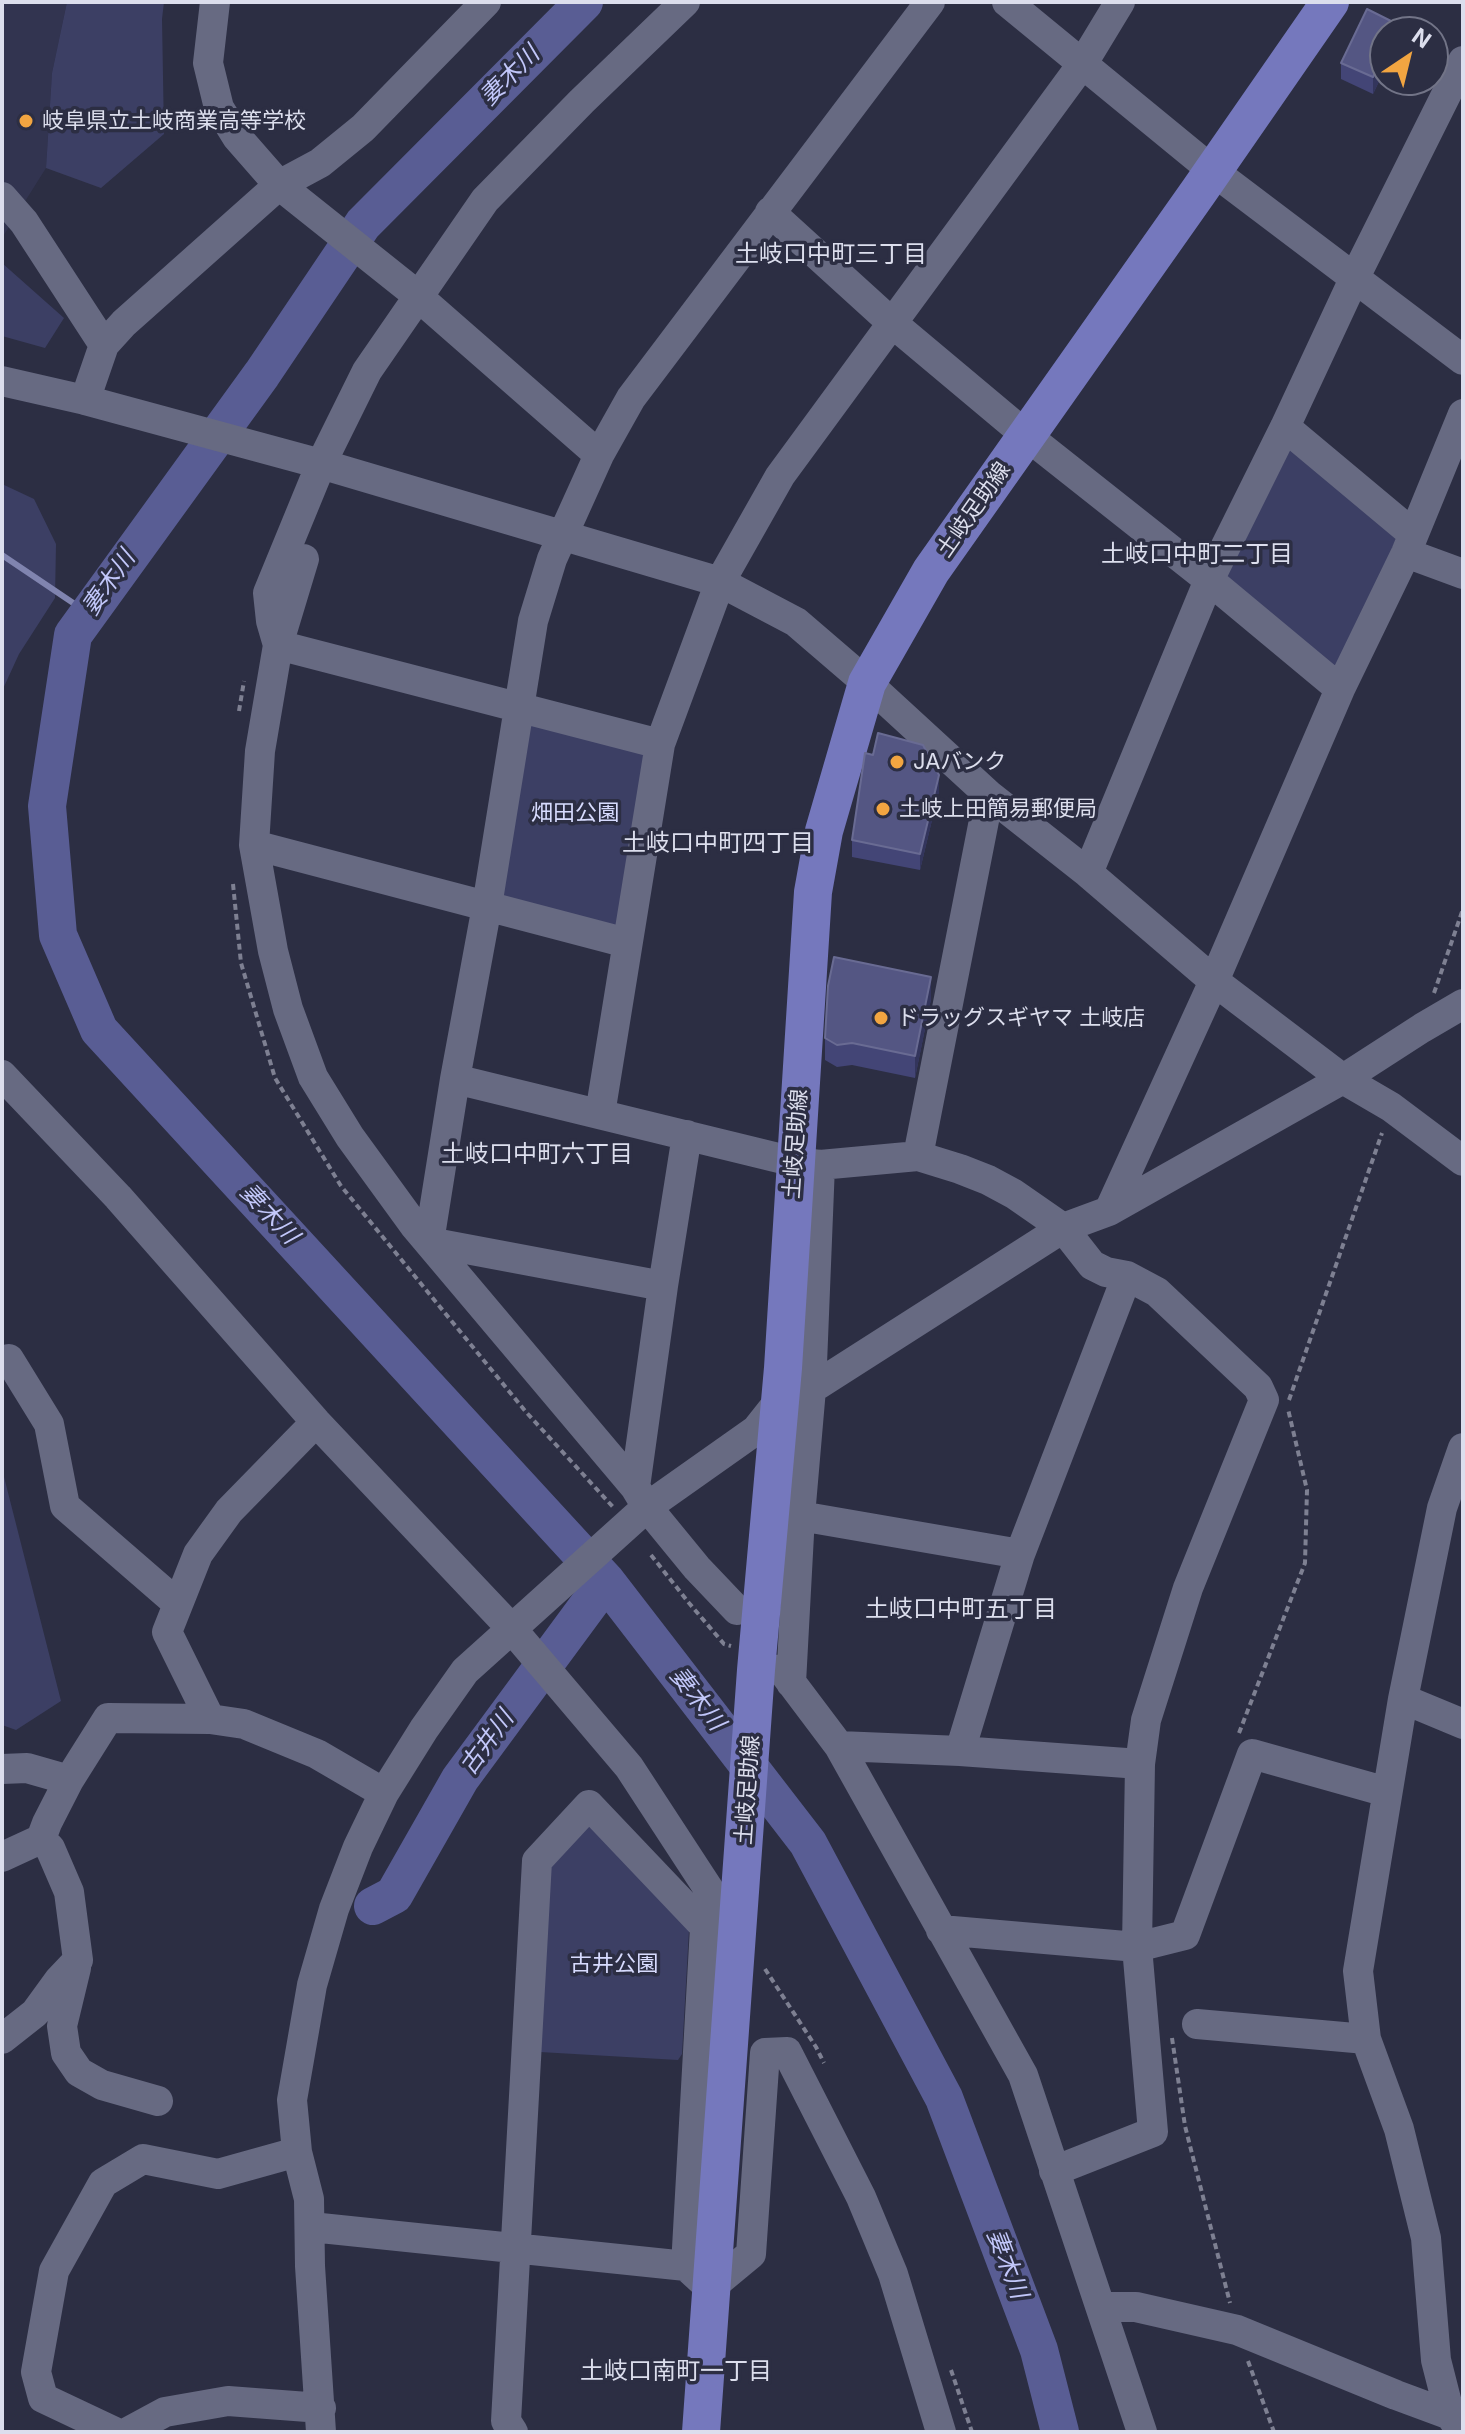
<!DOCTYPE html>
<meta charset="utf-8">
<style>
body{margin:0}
#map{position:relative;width:1465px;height:2434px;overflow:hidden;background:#2c2e43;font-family:Inter,sans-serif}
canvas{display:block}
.frame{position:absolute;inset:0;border:4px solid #dcdeed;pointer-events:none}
.north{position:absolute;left:1369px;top:16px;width:80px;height:80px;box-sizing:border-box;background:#2c2e43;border:2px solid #727487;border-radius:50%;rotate:35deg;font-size:22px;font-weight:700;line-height:32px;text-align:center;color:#dcdeed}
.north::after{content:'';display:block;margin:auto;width:28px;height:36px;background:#f2a541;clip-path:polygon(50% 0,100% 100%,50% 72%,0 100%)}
</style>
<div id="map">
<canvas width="1465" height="2434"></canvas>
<div class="frame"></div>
<div class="north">N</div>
</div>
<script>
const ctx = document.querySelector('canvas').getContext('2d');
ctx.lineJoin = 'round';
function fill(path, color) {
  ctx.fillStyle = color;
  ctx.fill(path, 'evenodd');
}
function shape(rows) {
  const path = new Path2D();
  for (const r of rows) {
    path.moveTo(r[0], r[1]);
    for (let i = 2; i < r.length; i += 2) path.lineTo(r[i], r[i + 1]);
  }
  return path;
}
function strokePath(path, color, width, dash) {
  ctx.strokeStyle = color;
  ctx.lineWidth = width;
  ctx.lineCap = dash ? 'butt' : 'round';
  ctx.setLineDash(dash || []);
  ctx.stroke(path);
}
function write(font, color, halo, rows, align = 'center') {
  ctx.font = font + ' Inter,"Noto Sans JP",sans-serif';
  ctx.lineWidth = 7;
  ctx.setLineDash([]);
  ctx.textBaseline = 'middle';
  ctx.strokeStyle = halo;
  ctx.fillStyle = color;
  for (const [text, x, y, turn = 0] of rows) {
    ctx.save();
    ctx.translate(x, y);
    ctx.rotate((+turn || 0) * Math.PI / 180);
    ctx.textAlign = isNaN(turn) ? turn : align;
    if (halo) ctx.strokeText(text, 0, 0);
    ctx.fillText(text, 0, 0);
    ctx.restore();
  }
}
const built = shape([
 [2,2,67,2,52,73,46,168,2,238]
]);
const green = shape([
 [67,2,164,2,162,19,164,134,101,188,46,168,52,73],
 [2,263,64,318,45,348,2,336],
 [1287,443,1399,532,1340,676,1224,579],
 [2,484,34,499,56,544,55,598,19,654,2,691],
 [527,721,645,748,619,925,611,930,502,902],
 [2,1469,61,1701,16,1730,2,1725],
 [587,1820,689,1930,682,2054,678,2060,540,2052,547,1866]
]);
const stream = shape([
 [2,555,88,613]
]);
const river = shape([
 [584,2,363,224,262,374,73,635,47,806,58,935,99,1030,606,1581,808,1843,944,2098,1039,2350,1060,2432],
 [373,1906,394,1895,460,1779,606,1581]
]);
const path = shape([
 [239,711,244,681],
 [233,884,241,963,275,1078,341,1186,526,1412,613,1507],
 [1434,993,1463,909],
 [1289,1400,1382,1133],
 [651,1555,689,1603,724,1644,731,1646],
 [1239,1733,1305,1563,1307,1490,1288,1409],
 [765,1969,816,2047,824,2063],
 [1172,2038,1185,2126,1230,2303],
 [1248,2361,1274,2432],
 [951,2370,972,2432]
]);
const minor = shape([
 [215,2,208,63,219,108,237,137,279,185,407,287,599,455],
 [685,2,582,101,485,200,367,371,321,464,268,593,271,621,278,645,260,751,254,845,273,951,288,1009,313,1077,350,1137,414,1225,635,1487,647,1507,697,1568,737,1610],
 [1007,2,1213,171,1463,360],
 [2,197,24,222,104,345],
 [770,212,891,322,1027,436,1209,580,1340,689],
 [2,381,85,400,321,464,720,582,796,622,867,683,989,795,1088,873,1214,981,1343,1079,1391,1107,1463,1161],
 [85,400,104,345,124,323,279,185,320,163,363,128,486,2],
 [1285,427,1413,534],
 [1406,553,1463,574],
 [304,559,278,645,660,744],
 [254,845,627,943],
 [1088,873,1209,580,1285,427,1354,279,1463,61],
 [2,1075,118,1197,316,1422,511,1628,629,1767,723,1911,739,1925],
 [455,1079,795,1162,820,1165,918,1156,960,1169,988,1180,1014,1194,1063,1228,1092,1265,1106,1272,1127,1276,1157,1292,1258,1387,1264,1400,1188,1588,1146,1720,1140,1764,960,1751,839,1746],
 [600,1114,660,744,720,582,780,476,1083,63,1120,2],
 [918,1156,989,795],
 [1109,1211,1214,981,1340,689,1406,553,1463,414],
 [663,1286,429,1242,455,1079,487,906,533,621,552,559,599,455,631,398,930,2],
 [9,1359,49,1424,65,1506,178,1604],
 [635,1487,663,1286,687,1135],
 [800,1516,1020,1554],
 [781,1669,839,1746,1023,2075,1142,2432],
 [791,1683,800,1516,811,1389,820,1165],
 [1403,1699,1463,1724],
 [210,1719,167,1632,198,1554,229,1511,316,1422],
 [960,1751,1020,1554,1127,1276],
 [2,1769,27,1768,69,1780],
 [2,1857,41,1839,47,1823,69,1780,108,1718,210,1719,244,1724,317,1754,384,1793],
 [941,1930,1137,1947,1185,1935,1252,1754,1387,1792],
 [76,1968,62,2026,66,2053,79,2072,102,2085,158,2101],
 [1197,2024,1366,2039],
 [2,2039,35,2013,59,1980,78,1960,69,1892,50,1848,41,1839],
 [1054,2171,1153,2132,1137,1947,1140,1764],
 [311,2227,686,2266,710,2288,751,2254,765,2053,787,2052,861,2197,893,2274,941,2432],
 [1102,2307,1136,2307,1237,2330,1396,2395,1450,2415],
 [115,2432,43,2398,36,2372,54,2271,103,2183,143,2159,218,2174,297,2152],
 [128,2432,165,2412,228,2401,321,2408],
 [321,2432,310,2266,309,2199,297,2152,292,2100,312,1985,334,1909,358,1847,384,1793,424,1729,465,1671,647,1507,756,1430,779,1401,793,1398,811,1389,1063,1228,1109,1211,1343,1079,1422,1028,1463,1004],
 [513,2432,506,2421,537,1861,589,1805,705,1927,686,2266],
 [1462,2432,1450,2415,1436,2360,1426,2238,1399,2129,1366,2039,1358,1971,1403,1699,1442,1508,1463,1448]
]);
const major = shape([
 [701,2432,756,1670,783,1368,813,892,824,831,867,683,931,571,1199,191,1330,2]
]);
const wall = shape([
 [1367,9,1399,25,1399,32,1385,32,1385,69,1373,94,1341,79,1341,63],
 [939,791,920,870,852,857,852,840],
 [931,999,915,1078,852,1065,837,1067,825,1060,825,1038]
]);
const shadedWall = shape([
 [1385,53,1385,69,1373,94,1373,77],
 [939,775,939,791,920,870,920,854],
 [931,977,931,999,915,1078,915,1056]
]);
const building = shape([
 [1367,9,1399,25,1395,32,1385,32,1385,53,1373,77,1341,63,1367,9],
 [878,733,923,745,939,775,920,854,852,840,865,753,873,755,878,733],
 [834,957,931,977,915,1056,852,1043,837,1045,825,1038,828,986,834,957]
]);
const markers = [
 [26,121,8,"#f2a541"],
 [897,762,8,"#f2a541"],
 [883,809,8,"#f2a541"],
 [881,1018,8,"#f2a541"]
];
const poiNames = [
 ["岐阜県立土岐商業高等学校",42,121],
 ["JAバンク",913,762],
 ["土岐上田簡易郵便局",899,809],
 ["ドラッグスギヤマ 土岐店",897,1018]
];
const streetNames = [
 ["土岐足助線",974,510,-55],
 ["土岐足助線",796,1144,-86],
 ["土岐足助線",748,1790,-86]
];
const parkNames = [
 ["畑田公園",575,813],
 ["古井公園",614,1964]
];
const waterNames = [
 ["妻木川",510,76,-45],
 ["妻木川",109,583,-55],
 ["妻木川",269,1214,47],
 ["妻木川",697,1699,52],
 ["古井川",487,1743,-54],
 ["妻木川",1007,2264,69]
];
const neighbourhoodNames = [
 ["土岐口中町三丁目",831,255],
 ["土岐口中町二丁目",1197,555],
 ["土岐口中町四丁目",718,844],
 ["土岐口中町六丁目",537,1155],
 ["土岐口中町五丁目",961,1610],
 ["土岐口南町一丁目",676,2372]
];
fill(built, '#323450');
fill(green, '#3c3f64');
strokePath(stream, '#8084af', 6);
strokePath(river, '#595d94', 38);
strokePath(path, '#7e8092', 4, [6, 4]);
strokePath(minor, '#676a82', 30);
strokePath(major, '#7578bd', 38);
fill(wall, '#434576');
fill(shadedWall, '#33355c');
fill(building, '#545683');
strokePath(building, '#696b93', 2);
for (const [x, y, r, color] of markers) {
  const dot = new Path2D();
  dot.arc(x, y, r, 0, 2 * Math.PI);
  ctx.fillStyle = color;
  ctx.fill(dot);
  strokePath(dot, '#2c2e43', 3);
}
write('22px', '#dcdeed', '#2c2e43', poiNames, 'left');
write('22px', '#dcdeed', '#2c2e43', streetNames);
write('22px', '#d7dbfe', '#2c2e43', parkNames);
write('italic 24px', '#c2c7fa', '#2c2e43', waterNames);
write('24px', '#dcdeed', '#2c2e43', neighbourhoodNames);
</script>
